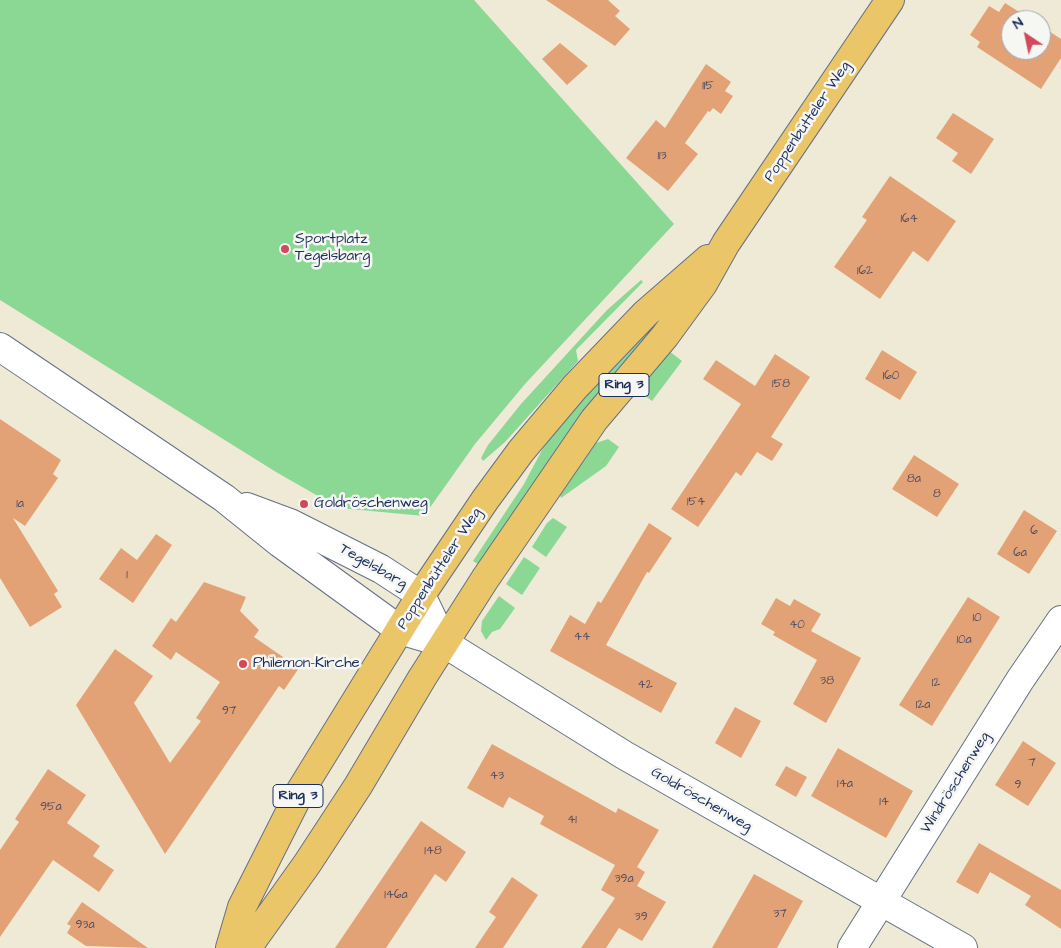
<!DOCTYPE html>
<meta charset="utf-8">
<style>
body{margin:0}
#map{position:relative;width:1061px;height:948px;overflow:hidden;background:#efead5;font-family:"Architects Daughter",sans-serif}
canvas{display:block}
.north{position:absolute;left:1001px;top:10px;width:50px;height:50px;box-sizing:border-box;background:#f6f6f2;border:1px solid #9ea6b7;border-radius:50%;rotate:326deg;font-size:14px;font-weight:700;line-height:20px;text-align:center;color:#1b2f5e}
.north::after{content:'';display:block;margin:auto;width:18px;height:22px;background:#d1495b;clip-path:polygon(50% 0,100% 100%,50% 72%,0 100%)}
</style>
<div id="map">
<canvas width="1061" height="948"></canvas>
<div class="north">N</div>
</div>
<script>
const ctx = document.querySelector('canvas').getContext('2d');
ctx.lineJoin = 'round';
function fill(path, color) {
  ctx.fillStyle = color;
  ctx.fill(path, 'evenodd');
}
function shape(rows) {
  const path = new Path2D();
  for (const r of rows) {
    path.moveTo(r[0], r[1]);
    for (let i = 2; i < r.length; i += 2) path.lineTo(r[i], r[i + 1]);
  }
  return path;
}
function strokePath(path, color, width, dash) {
  ctx.strokeStyle = color;
  ctx.lineWidth = width;
  ctx.lineCap = dash ? 'butt' : 'round';
  ctx.setLineDash(dash || []);
  ctx.stroke(path);
}
function write(font, color, halo, rows, align = 'center') {
  ctx.font = font + ' "Architects Daughter",sans-serif';
  ctx.lineWidth = 5;
  ctx.setLineDash([]);
  ctx.textBaseline = 'middle';
  ctx.strokeStyle = halo;
  ctx.fillStyle = color;
  for (const [text, x, y, turn = 0] of rows) {
    ctx.save();
    ctx.translate(x, y);
    ctx.rotate((+turn || 0) * Math.PI / 180);
    ctx.textAlign = isNaN(turn) ? turn : align;
    if (halo) ctx.strokeText(text, 0, 0);
    ctx.fillText(text, 0, 0);
    ctx.restore();
  }
}
const green = shape([
 [0,0,474,0,674,224,525,384,475,444,424,516,339,508,276,472,0,300],
 [641,280,643,282,576,350,578,361,505,442,483,461,481,458,488,445,521,404,607,310],
 [650,328,654,328,557,449,478,564,473,561,524,484,542,450,561,423,586,394],
 [669,351,682,361,652,401,644,395,650,371],
 [608,439,619,447,606,466,561,498,560,495,596,443],
 [553,518,567,527,546,557,532,547,547,523],
 [524,557,540,568,522,595,506,584],
 [499,596,515,608,500,629,492,632,486,640,481,631,482,621]
]);
const building = shape([
 [546,0,608,0,620,11,615,16,630,29,615,46],
 [1005,3,1032,20,1011,20,1011,50,1041,50,1041,26,1061,39,1061,58,1041,89,977,47,980,42,970,35,989,6,999,12],
 [560,43,588,66,567,85,542,59],
 [706,64,731,82,725,91,733,96,721,114,713,108,710,112,708,111,685,143,698,154,668,191,626,158,656,120,665,128],
 [953,113,994,139,971,174,952,161,958,153,936,138],
 [890,176,956,221,928,262,913,251,880,299,834,267,867,220,862,217],
 [882,350,917,372,900,400,865,379],
 [775,354,810,377,771,437,783,444,772,461,757,452,741,476,736,472,698,527,671,509,741,404,703,379,716,360,755,386],
 [0,419,61,460,53,474,58,478,25,526,13,518,58,591,54,594,62,607,30,627,0,578],
 [914,455,959,484,937,517,892,489],
 [1024,510,1057,531,1029,574,997,554],
 [649,523,672,538,649,573,647,572,606,645,677,683,661,713,550,651,570,615,585,624,598,601,601,603],
 [156,534,172,545,133,603,99,579,121,548,137,560],
 [204,582,246,597,240,611,259,630,254,637,299,668,284,690,279,686,165,854,76,705,115,649,153,676,134,703,170,763,201,721,196,718,220,682,176,652,171,660,152,646,171,618,176,622],
 [968,597,1000,617,932,726,899,705],
 [776,598,790,606,794,599,821,614,811,631,861,658,826,723,793,704,817,660,773,635,775,632,761,624],
 [735,707,761,721,741,758,715,743],
 [1023,741,1056,763,1028,806,995,785],
 [492,744,616,813,618,808,659,830,637,867,645,872,637,886,666,902,642,941,619,928,606,948,581,948,615,898,601,890,615,865,540,824,544,816,509,797,503,808,467,788],
 [838,748,913,791,886,838,811,796],
 [786,766,807,777,796,797,775,785],
 [48,769,86,795,67,823,100,846,93,856,114,870,99,892,53,860,0,937,0,850,19,822,15,819],
 [421,821,466,852,446,882,435,874,386,948,335,948],
 [979,843,1061,890,1061,929,1025,905,1031,896,990,872,978,894,956,882],
 [754,874,803,901,777,948,712,948],
 [512,877,538,895,503,948,475,948,496,917,489,912],
 [82,902,105,918,148,948,86,946,67,933,71,926,67,924]
]);
const minor = shape([
 [444,643,624,755,963,948],
 [852,948,1020,680,1061,620]
]);
const tertiary = shape([
 [0,347,224,498,280,543,400,630,444,643],
 [247,507,290,523,381,569,421,595,444,643]
]);
const primary = shape([
 [230,948,242,907,301,790,421,595,485,500,521,451,575,387,646,313,708,259],
 [247,948,307,864,358,786,422,678,485,579,594,420,665,336,703,284,726,243,890,0]
]);
const markers = [
 [285,249,5,"#d1495b"],
 [304,504,5,"#d1495b"],
 [243,664,5,"#d1495b"]
];
const numberNames = [
 ["115",708,86],
 ["113",662,156],
 ["164",909,219],
 ["162",865,271],
 ["160",891,376],
 ["158",781,384],
 ["8a",914,479],
 ["8",937,494],
 ["154",696,502],
 ["1a",20,504],
 ["6",1034,531],
 ["6a",1020,553],
 ["1",127,575],
 ["10",977,618],
 ["40",797,625],
 ["44",582,637],
 ["10a",964,640],
 ["38",827,681],
 ["12",936,683],
 ["42",645,685],
 ["12a",923,705],
 ["97",229,711],
 ["7",1032,763],
 ["43",497,776],
 ["14a",845,784],
 ["9",1018,785],
 ["14",884,802],
 ["95a",51,807],
 ["41",572,820],
 ["148",433,851],
 ["39a",624,879],
 ["146a",396,895],
 ["37",780,914],
 ["39",641,917],
 ["93a",85,925]
];
const shields = [
 [624,385,50],
 [298,796,50]
];
const shieldNames = [
 ["Ring 3",624,385],
 ["Ring 3",298,796]
];
const streetNames = [
 ["Poppenbütteler Weg",808,122,-56],
 ["Tegelsbarg",373,567,30],
 ["Poppenbütteler Weg",440,569,-57],
 ["Windröschenweg",956,783,-58],
 ["Goldröschenweg",701,800,30]
];
const poiNames = [
 ["Sportplatz",295,240],
 ["Tegelsbarg",295,257],
 ["Goldröschenweg",314,504],
 ["Philemon-Kirche",253,664]
];
fill(green, '#8bd794');
fill(building, '#e3a275');
strokePath(minor, '#657088', 30);
strokePath(tertiary, '#657088', 30);
strokePath(primary, '#657088', 30);
strokePath(minor, '#fff', 28);
strokePath(tertiary, '#fff', 28);
strokePath(primary, '#ebc669', 28);
for (const [x, y, r, color] of markers) {
  const dot = new Path2D();
  dot.arc(x, y, r, 0, 2 * Math.PI);
  ctx.fillStyle = color;
  ctx.fill(dot);
  strokePath(dot, '#f6f6f2', 2);
}
write('12px', '#4d4c64', null, numberNames);
for (const [x, y, w] of shields) {
  const box = new Path2D();
  box.roundRect(x - w / 2, y - 11.5, w, 23, 4);
  ctx.fillStyle = '#f6f6f2';
  ctx.fill(box);
  strokePath(box, '#1b2f5e', 1);
}
write('bold 14px', '#1b2f5e', null, shieldNames);
write('15px', '#1b2f5e', '#f6f6f2', streetNames);
write('15px', '#1b2f5e', '#f6f6f2', poiNames, 'left');
</script>
